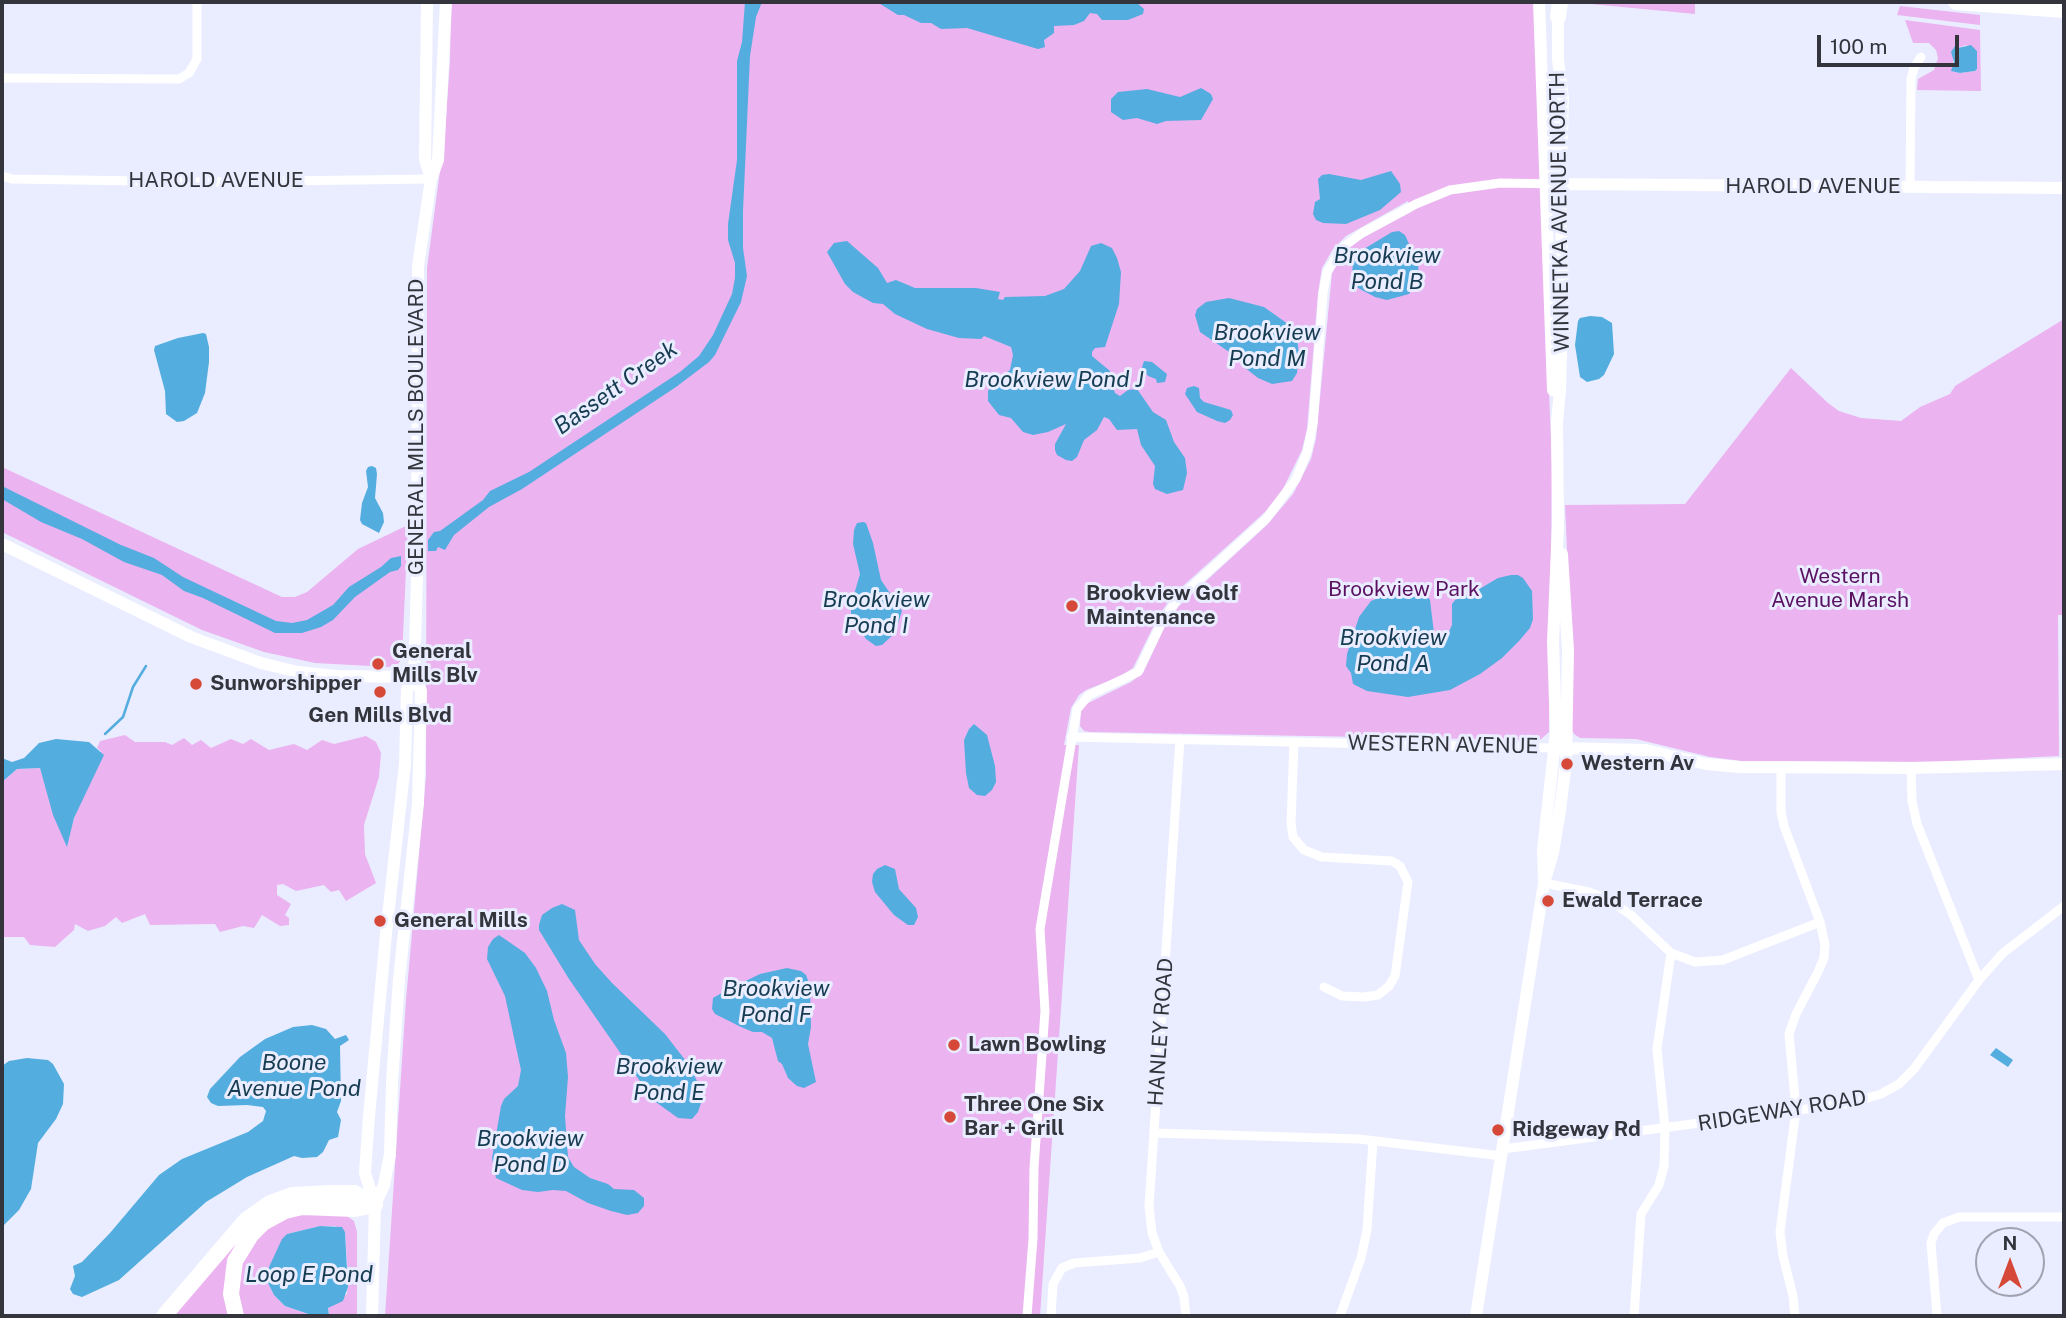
<!DOCTYPE html>
<style>
body{margin:0}
#map{position:relative;width:2066px;height:1318px;overflow:hidden;background:#eaedff;font-family:"Public Sans",sans-serif}
canvas{display:block}
.frame{position:absolute;inset:0;border:4px solid #33343c;pointer-events:none}
.north{position:absolute;left:1975px;top:1227px;width:70px;height:70px;box-sizing:border-box;background:#eaedff;border:2px solid #a1a3b1;border-radius:50%;rotate:0deg;font-size:19px;font-weight:700;line-height:28px;text-align:center;color:#33343c}
.north::after{content:'';display:block;margin:auto;width:24px;height:32px;background:#d64938;clip-path:polygon(50% 0,100% 100%,50% 72%,0 100%)}
.scale{position:absolute;left:1817px;top:35px;width:142px;height:32px;box-sizing:border-box;border:4px solid #33343c;border-top:0;padding-left:9px;font-size:21px;line-height:24px;white-space:nowrap;color:#33343c;-webkit-text-stroke:5px #eaedff;paint-order:stroke}
</style>
<div id="map">
<canvas width="2066" height="1318"></canvas>
<div class="frame"></div>
<div class="north">N</div>
<div class="scale">100 m</div>
</div>
<script>
const ctx = document.querySelector('canvas').getContext('2d');
ctx.lineJoin = 'round';
function fill(path, color) {
  ctx.fillStyle = color;
  ctx.fill(path, 'evenodd');
}
function shape(rows) {
  const path = new Path2D();
  for (const r of rows) {
    path.moveTo(r[0], r[1]);
    for (let i = 2; i < r.length; i += 2) path.lineTo(r[i], r[i + 1]);
  }
  return path;
}
function strokePath(path, color, width, dash) {
  ctx.strokeStyle = color;
  ctx.lineWidth = width;
  ctx.lineCap = dash ? 'butt' : 'round';
  ctx.setLineDash(dash || []);
  ctx.stroke(path);
}
function write(font, color, halo, rows, align = 'center') {
  ctx.font = font + ' "Public Sans",sans-serif';
  ctx.lineWidth = 6;
  ctx.setLineDash([]);
  ctx.textBaseline = 'middle';
  ctx.strokeStyle = halo;
  ctx.fillStyle = color;
  for (const [text, x, y, turn = 0] of rows) {
    ctx.save();
    ctx.translate(x, y);
    ctx.rotate((+turn || 0) * Math.PI / 180);
    ctx.textAlign = isNaN(turn) ? turn : align;
    if (halo) ctx.strokeText(text, 0, 0);
    ctx.fillText(text, 0, 0);
    ctx.restore();
  }
}
const green = shape([
 [451,2,1534,2,1552,467,1549,732,1540,740,1527,740,1090,732,1084,731,1080,726,1081,711,1086,704,1131,682,1143,673,1167,622,1179,606,1267,525,1293,494,1311,459,1316,439,1332,273,1345,251,1357,241,1411,212,1408,201,1346,236,1333,249,1322,268,1318,293,1307,429,1302,450,1283,489,1265,512,1173,595,1158,617,1133,668,1119,677,1086,690,1079,695,1071,708,1064,745,1079,745,1040,1316,385,1316,406,1000,426,776,427,268,445,133,450,61],
 [1570,2,1695,2,1695,14],
 [1900,6,1980,15,1980,25,1897,15],
 [1905,20,1980,30,1981,91,1917,90,1918,79,1934,70,1938,58,1936,50,1929,43,1913,43],
 [1966,45,1977,51,1977,69,1975,71,1960,73,1952,71,1954,56,1958,48],
 [2064,319,2064,615,2058,615,2059,756,1939,762,1742,761,1710,757,1636,739,1580,738,1574,734,1572,730,1571,642,1565,505,1685,504,1791,368,1828,403,1839,411,1861,418,1901,421,1920,407,1950,394,1955,386],
 [2,467,282,597,295,597,307,592,358,549,408,525,402,659,397,665,389,667,315,663,264,652,202,630,2,532],
 [125,735,135,742,165,742,172,745,184,738,192,745,201,740,211,748,231,739,243,744,251,739,269,750,294,744,307,750,322,740,334,744,366,736,376,742,381,753,379,777,364,825,365,854,376,883,346,901,339,890,331,892,324,885,296,891,283,884,277,885,277,895,291,904,285,915,289,918,289,925,280,926,262,915,254,928,243,926,220,932,215,924,150,925,145,914,122,923,116,917,105,926,88,931,75,924,74,930,55,947,30,945,24,937,4,937,2,931,2,782,17,769,40,768,67,845,74,818,101,751,97,748,100,741],
 [301,1214,347,1216,354,1221,357,1232,357,1316,322,1316,329,1315,328,1308,347,1294,348,1275,345,1232,335,1226,320,1226,287,1234,269,1267,268,1283,274,1295,285,1306,314,1316,241,1316,237,1306,243,1258,263,1231,279,1221],
 [243,1229,231,1316,170,1316]
]);
const water = shape([
 [745,2,762,2,756,17,750,56,743,211,743,248,747,276,741,302,715,355,709,362,676,387,522,489,489,507,454,535,445,550,438,547,436,551,428,551,428,540,434,532,440,531,483,500,490,491,529,472,680,372,699,356,713,335,732,294,735,278,735,263,728,240,728,224,737,160,737,61,742,42],
 [877,2,1136,2,1144,9,1143,14,1128,20,1102,20,1097,14,1090,13,1084,21,1074,25,1054,26,1054,33,1044,40,1045,47,1038,49,967,28,941,29,931,23,921,23,904,15,898,15],
 [1971,45,1977,51,1977,69,1975,71,1960,73,1951,71,1954,62,1951,52,1955,46,1958,48],
 [1201,88,1211,94,1213,99,1201,120,1166,121,1157,124,1137,118,1123,120,1111,112,1111,99,1118,92,1147,89,1180,97],
 [1391,171,1400,184,1401,192,1380,210,1346,224,1323,223,1316,220,1313,214,1315,202,1320,199,1318,179,1322,175,1329,174,1361,180],
 [1399,231,1405,235,1418,264,1419,278,1409,294,1387,300,1375,297,1358,288,1352,277,1353,261,1364,249,1392,232],
 [847,241,878,268,887,283,896,280,915,288,976,288,1000,292,998,299,1003,300,1005,297,1045,296,1064,289,1080,271,1091,246,1101,243,1112,248,1117,258,1121,272,1119,304,1105,347,1095,348,1092,352,1092,356,1110,371,1108,383,1113,387,1115,393,1120,396,1128,390,1137,389,1153,412,1166,420,1174,442,1185,458,1187,473,1183,490,1167,494,1155,489,1153,484,1155,466,1141,445,1137,429,1117,430,1109,419,1104,417,1097,430,1084,440,1077,457,1072,461,1066,460,1057,455,1055,450,1055,444,1066,424,1048,432,1033,435,1023,432,1011,418,999,415,988,401,988,391,993,383,1010,370,1013,355,1011,347,984,336,981,339,959,338,927,329,895,314,883,304,873,303,853,292,845,284,827,252,834,243],
 [1229,298,1264,307,1288,324,1297,339,1299,354,1297,373,1292,381,1272,384,1258,378,1244,367,1238,358,1200,332,1195,315,1197,309,1206,302],
 [1590,316,1602,317,1612,323,1614,354,1604,375,1599,379,1587,382,1580,377,1575,345,1578,321,1580,318],
 [203,333,206,334,209,347,209,362,205,393,197,413,184,421,177,422,166,414,165,391,154,350,155,346,178,338],
 [1144,361,1152,362,1167,374,1165,382,1157,383,1156,379,1148,376,1142,367],
 [1194,386,1199,388,1200,398,1204,402,1231,410,1233,415,1230,420,1225,423,1217,421,1197,412,1185,394,1187,388],
 [372,466,376,468,377,474,375,498,383,513,384,522,379,533,362,524,360,520,362,503,368,487,366,471,368,467],
 [2,486,121,545,154,558,183,577,276,621,292,623,307,620,333,605,349,587,381,567,391,558,401,556,401,566,398,570,390,572,355,597,333,620,321,627,302,633,275,633,203,598,184,591,162,575,124,562,82,539,41,522,2,499],
 [863,522,866,523,873,543,881,580,902,611,895,633,882,645,876,646,866,639,851,617,851,605,860,574,853,544,854,530,857,523],
 [1511,575,1518,575,1523,578,1532,591,1533,619,1530,628,1519,641,1502,658,1480,674,1450,690,1408,697,1367,691,1353,684,1351,673,1346,666,1347,654,1359,617,1371,601,1392,592,1424,592,1430,600,1434,633,1446,638,1452,625,1452,604,1455,600,1476,591,1498,578],
 [974,724,987,735,995,766,996,782,992,790,985,796,977,795,969,788,966,773,964,740,969,729],
 [56,739,89,742,104,755,74,818,67,847,53,815,40,768,17,769,2,782,2,758,12,762,24,758,39,743],
 [885,865,895,869,899,889,916,908,918,917,914,925,908,925,894,915,875,892,872,882,873,874,877,869],
 [562,904,575,910,579,940,595,964,612,983,665,1034,689,1065,697,1081,702,1100,698,1112,692,1119,678,1118,653,1100,569,979,539,930,539,925,542,915,552,908],
 [499,935,525,953,536,968,547,991,554,1020,566,1053,568,1077,565,1116,568,1157,574,1167,590,1178,608,1184,614,1189,634,1190,644,1198,644,1206,638,1213,627,1215,611,1211,588,1203,566,1191,553,1190,538,1192,522,1190,496,1178,492,1158,501,1106,504,1099,518,1086,521,1070,505,996,487,959,488,947,493,939],
 [787,968,801,971,806,975,810,986,811,1027,808,1044,816,1082,804,1088,797,1086,788,1078,782,1064,778,1061,772,1038,762,1032,753,1032,741,1027,715,1014,712,1009,713,998,727,990,760,974],
 [312,1025,326,1029,335,1039,346,1035,349,1040,340,1046,341,1101,337,1112,341,1120,338,1137,329,1140,323,1152,317,1157,302,1158,294,1156,247,1177,206,1202,119,1280,82,1297,73,1294,70,1289,75,1276,73,1266,82,1262,110,1233,159,1175,182,1159,248,1132,263,1121,266,1111,263,1107,247,1105,218,1106,211,1103,207,1097,210,1089,240,1057,265,1039,293,1027],
 [1996,1048,2013,1060,2008,1067,1990,1055],
 [27,1058,48,1060,53,1064,64,1084,63,1104,56,1119,38,1143,31,1189,19,1210,2,1227,2,1066,9,1061],
 [320,1226,342,1227,345,1232,348,1287,343,1301,328,1308,329,1315,314,1316,285,1306,274,1295,268,1283,269,1267,282,1239,287,1234]
]);
const stream = shape([
 [105,734,123,717,133,687,146,666]
]);
const street = shape([
 [1545,74,1550,98,1555,176,1559,184],
 [2,78,179,79,189,73,197,59,197,2],
 [2,176,12,179,205,182,431,179],
 [1910,187,1911,79,1914,68,1921,57],
 [1071,737,1555,748],
 [1180,739,1149,1206,1152,1233,1159,1252,1180,1286,1184,1297,1186,1316],
 [1294,742,1291,823,1293,837,1298,843,1304,850,1322,857,1392,861,1400,866,1408,882,1395,976,1389,986,1378,995,1364,997,1342,996,1324,987],
 [1781,768,1781,812,1784,826,1820,922,1825,945,1824,958,1818,972,1796,1014,1789,1034,1796,1110,1780,1232,1783,1256,1793,1296,1795,1316],
 [1911,768,1912,801,1917,824,1979,980],
 [1544,883,1589,892,1608,899,1631,915,1671,953,1695,962,1723,960,1820,922],
 [1154,1133,1359,1139,1502,1156],
 [1503,1149,1851,1103,1881,1094,1899,1084,1914,1069,1979,980,2003,953,2064,906],
 [1027,1316,1033,1239,1034,1168,1045,1011,1040,929,1077,709,1089,695,1138,672,1162,622,1177,600,1266,519,1296,479,1307,452,1313,424,1323,293,1327,272,1342,248,1362,233,1416,204,1450,190,1500,183,1561,184],
 [1051,1316,1053,1284,1062,1268,1074,1263,1140,1258,1159,1252],
 [1340,1316,1361,1258,1367,1230,1373,1141],
 [1634,1316,1641,1214,1659,1185,1664,1166,1665,1128,1657,1049,1671,953],
 [1937,1316,1931,1243,1934,1234,1943,1223,1959,1217,2064,1217]
]);
const secondary = shape([
 [427,2,425,159,431,179],
 [1539,2,1553,390],
 [1561,184,2064,188],
 [2,544,191,637,261,663,298,672,336,676,414,677],
 [1559,748,1646,750,1706,764,1739,767,1911,768,2064,764],
 [1544,883,1543,850,1556,732,1553,642,1558,525,1557,422,1560,391,1563,284,1560,196,1563,99,1558,59,1558,10],
 [375,1205,384,1185,390,1154,392,1082,399,979,418,803,421,691,414,677,417,578,418,266,431,179,438,160,446,2],
 [372,1316,375,1205,365,1173,369,1116,386,934,405,764,407,690,414,677],
 [1476,1316,1544,883,1553,853,1560,810,1566,762,1568,650,1562,554]
]);
const highway = shape([
 [1956,2,2064,10],
 [1558,17,1560,2],
 [164,1316,246,1220,270,1203,292,1195,331,1193,355,1193,375,1205],
 [236,1316,231,1294,235,1261,251,1235,263,1223,285,1211,302,1207,355,1209,375,1205]
]);
const markers = [
 [1072,606,7,"#d64938"],
 [378,664,7,"#d64938"],
 [196,684,7,"#d64938"],
 [380,692,7,"#d64938"],
 [1567,764,7,"#d64938"],
 [1548,901,7,"#d64938"],
 [380,921,7,"#d64938"],
 [954,1045,7,"#d64938"],
 [950,1117,7,"#d64938"],
 [1498,1130,7,"#d64938"]
];
const streetNames = [
 ["HAROLD AVENUE",216,181],
 ["HAROLD AVENUE",1813,187],
 ["WINNETKA AVENUE NORTH",1560,212,-91],
 ["GENERAL MILLS BOULEVARD",417,427,-90],
 ["WESTERN AVENUE",1443,745,1],
 ["HANLEY ROAD",1161,1032,-86],
 ["RIDGEWAY ROAD",1782,1111,-9]
];
const parkNames = [
 ["Western",1840,577],
 ["Avenue Marsh",1840,601],
 ["Brookview Park",1404,590]
];
const poiNames = [
 ["Brookview Golf",1086,594],
 ["Maintenance",1086,618],
 ["General",392,652],
 ["Mills Blv",392,676],
 ["Sunworshipper",210,684],
 ["Gen Mills Blvd",380,716,"center"],
 ["Western Av",1581,764],
 ["Ewald Terrace",1562,901],
 ["General Mills",394,921],
 ["Lawn Bowling",968,1045],
 ["Three One Six",964,1105],
 ["Bar + Grill",964,1129],
 ["Ridgeway Rd",1512,1130]
];
const waterNames = [
 ["Brookview",1387,256],
 ["Pond B",1387,282],
 ["Brookview",1267,333],
 ["Pond M",1267,359],
 ["Brookview Pond J",1054,380],
 ["Bassett Creek",616,388,-35],
 ["Brookview",876,600],
 ["Pond I",876,626],
 ["Brookview",1393,638],
 ["Pond A",1393,664],
 ["Brookview",776,989],
 ["Pond F",776,1015],
 ["Boone",294,1063],
 ["Avenue Pond",294,1089],
 ["Brookview",669,1067],
 ["Pond E",669,1093],
 ["Brookview",530,1139],
 ["Pond D",530,1165],
 ["Loop E Pond",309,1275]
];
fill(green, '#ebb3f0');
fill(water, '#54addf');
strokePath(stream, '#54addf', 2.5);
strokePath(street, '#fff', 9);
strokePath(secondary, '#fff', 12);
strokePath(highway, '#fff', 16);
for (const [x, y, r, color] of markers) {
  const dot = new Path2D();
  dot.arc(x, y, r, 0, 2 * Math.PI);
  ctx.fillStyle = color;
  ctx.fill(dot);
  strokePath(dot, '#eaedff', 2.5);
}
write('21px', '#33343c', '#eaedff', streetNames);
write('21px', '#5a1161', '#eaedff', parkNames);
write('bold 21px', '#33343c', '#eaedff', poiNames, 'left');
write('italic 23px', '#163c51', '#eaedff', waterNames);
</script>
